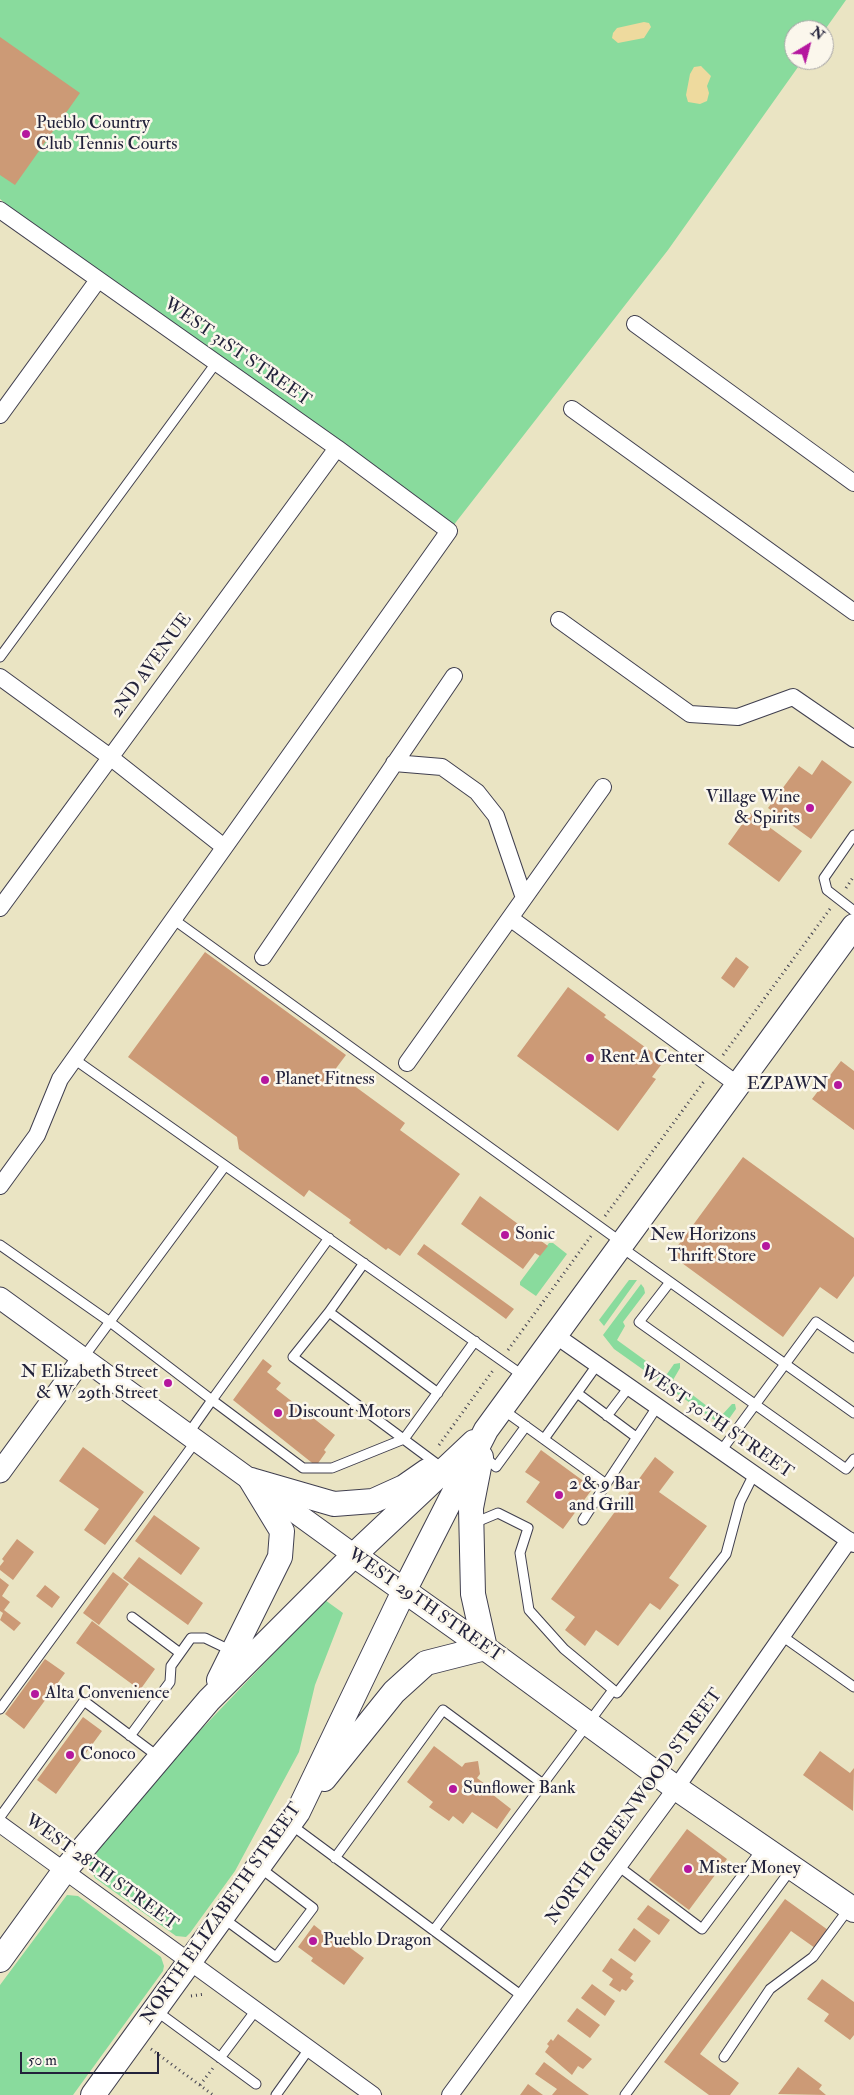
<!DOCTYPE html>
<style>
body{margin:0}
#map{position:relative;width:854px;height:2095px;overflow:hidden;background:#eae4c3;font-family:"IM FELL Double Pica",serif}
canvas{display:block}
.north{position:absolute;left:784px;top:20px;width:50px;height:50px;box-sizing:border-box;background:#fbf7ec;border:1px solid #a4a2a5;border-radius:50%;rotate:37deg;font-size:14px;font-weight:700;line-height:20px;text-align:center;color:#22223b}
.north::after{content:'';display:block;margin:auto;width:18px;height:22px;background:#b5179e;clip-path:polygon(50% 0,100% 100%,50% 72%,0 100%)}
.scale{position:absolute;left:20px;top:2052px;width:139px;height:22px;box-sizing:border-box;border:2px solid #22223b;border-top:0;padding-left:6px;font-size:15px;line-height:18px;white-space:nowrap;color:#22223b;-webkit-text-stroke:4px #fbf7ec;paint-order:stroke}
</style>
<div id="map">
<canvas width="854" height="2095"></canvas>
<div class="north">N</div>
<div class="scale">50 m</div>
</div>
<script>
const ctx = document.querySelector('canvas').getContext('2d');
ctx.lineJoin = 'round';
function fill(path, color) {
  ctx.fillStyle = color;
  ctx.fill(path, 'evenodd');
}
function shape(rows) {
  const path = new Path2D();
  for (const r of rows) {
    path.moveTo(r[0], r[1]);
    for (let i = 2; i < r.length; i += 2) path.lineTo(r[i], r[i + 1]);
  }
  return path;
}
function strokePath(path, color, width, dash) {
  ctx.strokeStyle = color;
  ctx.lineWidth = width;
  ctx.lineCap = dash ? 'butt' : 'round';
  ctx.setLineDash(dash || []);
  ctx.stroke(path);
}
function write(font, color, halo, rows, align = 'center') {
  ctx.font = font + ' "IM FELL Double Pica",serif';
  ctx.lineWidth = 5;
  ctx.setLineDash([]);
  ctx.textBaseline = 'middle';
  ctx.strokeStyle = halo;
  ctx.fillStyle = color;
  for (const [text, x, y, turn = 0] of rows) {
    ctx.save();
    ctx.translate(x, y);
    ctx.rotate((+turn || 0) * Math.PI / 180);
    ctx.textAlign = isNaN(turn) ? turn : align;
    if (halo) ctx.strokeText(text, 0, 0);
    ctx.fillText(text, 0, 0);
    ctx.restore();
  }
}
const green = shape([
 [0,0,846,0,824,31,794,30,794,60,803,60,668,250,449,531,98,280,0,199],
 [549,1243,553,1243,567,1254,536,1296,520,1285,520,1282],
 [629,1280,637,1280,604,1326,599,1320],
 [641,1284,644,1288,645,1293,623,1322,625,1326,617,1340,664,1374,667,1374,674,1364,680,1363,680,1368,673,1380,720,1416,722,1415,732,1404,735,1404,736,1409,726,1423,720,1420,717,1422,614,1349,603,1335],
 [325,1600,343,1613,315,1685,299,1752,235,1871,190,1933,186,1937,176,1936,95,1878,89,1866,91,1860,146,1787],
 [67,1895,78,1896,161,1957,164,1966,163,1971,73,2095,0,2095,0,1985]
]);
const sand = shape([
 [644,22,649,23,651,27,644,38,618,43,612,38,613,33,617,28],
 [701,66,711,76,707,86,709,93,707,101,700,104,688,102,686,95,690,74,694,67]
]);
const building = shape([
 [0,37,80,93,15,185,0,175],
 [822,760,852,782,811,839,768,808,799,766,812,775],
 [750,813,802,851,779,882,728,844],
 [205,952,346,1055,334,1071,405,1123,400,1130,460,1174,400,1256,388,1248,386,1250,349,1223,351,1220,309,1190,304,1197,239,1149,237,1137,128,1057],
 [736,957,749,967,734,988,721,978],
 [568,987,606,1015,604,1017,664,1061,652,1077,656,1079,618,1131,517,1056],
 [841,1061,854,1071,854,1130,812,1099],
 [743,1157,854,1238,854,1276,837,1299,820,1287,783,1337,671,1255],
 [480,1196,548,1246,540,1256,535,1253,523,1269,461,1224],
 [424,1244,514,1309,506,1319,417,1254],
 [263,1359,272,1366,267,1372,281,1383,276,1389,335,1435,324,1450,326,1452,316,1466,233,1400],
 [83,1447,144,1492,105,1545,84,1530,99,1509,59,1481],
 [541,1450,593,1488,563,1529,526,1502,540,1482,525,1472],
 [655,1457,674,1472,659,1492,707,1526,669,1578,679,1585,660,1610,650,1603,618,1646,596,1630,585,1646,565,1630,575,1617,551,1599],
 [154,1515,200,1548,181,1575,135,1541],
 [17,1539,34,1552,13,1580,0,1570,0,1566,4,1561,2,1559],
 [139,1557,203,1603,188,1625,123,1578],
 [113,1572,129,1584,99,1625,83,1613],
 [0,1578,9,1585,2,1596,10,1602,4,1610,21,1623,14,1631,0,1620,3,1613,0,1611],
 [45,1585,60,1597,52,1608,36,1596],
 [92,1621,155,1669,140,1690,76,1643],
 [45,1659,65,1673,24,1729,5,1714],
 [83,1717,102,1731,56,1794,37,1780],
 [434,1746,462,1767,465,1763,478,1761,480,1774,477,1778,490,1788,488,1791,511,1809,497,1829,472,1812,463,1824,453,1816,449,1821,429,1807,433,1802,407,1782],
 [820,1751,850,1773,854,1768,853,1811,803,1775],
 [687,1829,727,1859,689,1910,649,1880],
 [785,1899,828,1930,815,1948,791,1931,700,2054,739,2083,730,2095,709,2095,664,2062],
 [648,1905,670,1920,659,1935,637,1919],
 [314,1925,324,1933,326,1930,364,1958,344,1985,311,1961,313,1958,298,1947],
 [634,1928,651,1941,635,1962,618,1950],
 [611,1958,633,1974,630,1978,634,1981,626,1991,622,1989,620,1992,609,1985,613,1979,602,1971],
 [822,1979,854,2002,854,2035,850,2040,824,2021,829,2014,807,1999],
 [592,1984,615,2001,605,2016,581,1998],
 [577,2008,600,2025,590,2038,567,2021],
 [558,2034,592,2059,583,2069,578,2066,572,2075,545,2052,549,2046,547,2044,551,2039,553,2041],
 [544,2062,589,2095,552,2095,557,2089,535,2074],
 [798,2067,822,2085,819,2089,826,2095,778,2094],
 [528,2084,543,2095,520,2095]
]);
const path = shape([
 [846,888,854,876],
 [723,1055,830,909],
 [605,1216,705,1080],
 [508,1350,591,1236],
 [439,1445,494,1369],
 [191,1996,205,1994],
 [151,2049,213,2095],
 [200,2085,213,2068]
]);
const service = shape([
 [0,657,216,363],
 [854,835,824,878,827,890,854,911],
 [173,919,621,1242],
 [74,1059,525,1377],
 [0,1245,110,1322,212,1400,329,1238],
 [621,1247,854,1413],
 [670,1282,639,1322,846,1469,854,1459],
 [329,1312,364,1263],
 [83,1358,225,1166],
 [577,1393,597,1365],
 [502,1409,606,1484,657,1407],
 [607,1416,629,1387],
 [188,1434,212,1400,303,1468,332,1468,404,1439,475,1341],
 [544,1439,577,1393,636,1437],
 [721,1451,816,1322,854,1348],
 [484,1456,496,1467,526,1426],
 [437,1464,293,1357,329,1312,438,1393],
 [583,1520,606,1484],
 [474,1523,498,1513,528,1528,520,1553,529,1610,564,1649,617,1693,726,1554,740,1502,754,1474],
 [132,1617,180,1653],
 [782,1636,854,1687],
 [0,1709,196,1441],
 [130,1736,170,1682,171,1666,191,1638,205,1638,232,1651],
 [0,1817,84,1701,160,1758],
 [290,1824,522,1996],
 [335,1858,443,1710,543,1784],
 [618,1866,702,1929,762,1849],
 [223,1918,276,1957,313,1908,259,1867],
 [434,1930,613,1690],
 [155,2010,256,2084],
 [724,2057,770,1989,813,1957,850,1907],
 [220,2058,256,2010],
 [276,2095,309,2049],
 [625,2095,792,1868]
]);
const minor = shape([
 [0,210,337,448,449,531,60,1079,37,1135,0,1186],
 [635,324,854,483],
 [572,409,854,612],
 [0,415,98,280],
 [559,620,690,714,738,717,793,697,854,739],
 [0,677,110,757,224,847],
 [394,763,442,767,477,792,496,816,524,898],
 [0,908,337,448],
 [510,918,738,1085],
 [263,957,454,676],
 [407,1063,603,787],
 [555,1335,854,1544],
 [0,1824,373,2095],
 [450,2095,676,1788,849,1540]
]);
const tertiary = shape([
 [0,1298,354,1555],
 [0,1472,83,1358]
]);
const secondary = shape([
 [251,1480,334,1504,373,1501,404,1487,427,1471],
 [354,1555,485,1648,676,1788,854,1910],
 [219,1680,280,1557,282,1531,251,1480],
 [324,1779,394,1692,426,1663,485,1648,473,1594,471,1508,481,1457],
 [0,1960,65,1870,209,1700,354,1555,474,1442],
 [93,2095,298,1812,404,1591,486,1430,854,926]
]);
const markers = [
 [26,134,5,"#b5179e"],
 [810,808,5,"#b5179e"],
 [590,1058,5,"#b5179e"],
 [265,1080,5,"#b5179e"],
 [838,1085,5,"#b5179e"],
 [505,1235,5,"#b5179e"],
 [766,1246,5,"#b5179e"],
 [168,1383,5,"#b5179e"],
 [278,1413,5,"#b5179e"],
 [559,1495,5,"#b5179e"],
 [35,1694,5,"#b5179e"],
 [70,1755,5,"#b5179e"],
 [453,1789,5,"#b5179e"],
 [688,1869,5,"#b5179e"],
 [313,1941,5,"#b5179e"]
];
const poiNames = [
 ["Pueblo Country",36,124],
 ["Club Tennis Courts",36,145],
 ["Village Wine",800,798,"right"],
 ["& Spirits",800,819,"right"],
 ["Rent A Center",600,1058],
 ["Planet Fitness",275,1080],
 ["EZPAWN",828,1085,"right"],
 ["Sonic",515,1235],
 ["New Horizons",756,1236,"right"],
 ["Thrift Store",756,1257,"right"],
 ["N Elizabeth Street",158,1373,"right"],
 ["& W 29th Street",158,1394,"right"],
 ["Discount Motors",288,1413],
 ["2 & 9 Bar",569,1485],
 ["and Grill",569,1506],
 ["Alta Convenience",45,1694],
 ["Conoco",80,1755],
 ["Sunflower Bank",463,1789],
 ["Mister Money",698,1869],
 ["Pueblo Dragon",323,1941]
];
const streetNames = [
 ["WEST 31ST STREET",237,353,35],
 ["2ND AVENUE",152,666,-54],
 ["WEST 30TH STREET",716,1423,35],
 ["WEST 29TH STREET",425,1606,35],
 ["NORTH GREENWOOD STREET",635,1807,-54],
 ["WEST 28TH STREET",101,1873,36],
 ["NORTH ELIZABETH STREET",222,1914,-55]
];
fill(green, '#89db9d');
fill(sand, '#eeda9e');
fill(building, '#cc9a76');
strokePath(service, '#403f4f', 11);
strokePath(minor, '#403f4f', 18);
strokePath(tertiary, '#403f4f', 23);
strokePath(secondary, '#403f4f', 26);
strokePath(path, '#403f4f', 3, [1, 4]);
strokePath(service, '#fff', 9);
strokePath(minor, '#fff', 16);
strokePath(tertiary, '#fff', 21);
strokePath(secondary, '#fff', 24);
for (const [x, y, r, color] of markers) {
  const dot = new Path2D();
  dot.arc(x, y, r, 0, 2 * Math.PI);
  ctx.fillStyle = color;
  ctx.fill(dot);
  strokePath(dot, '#fbf7ec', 2);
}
write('18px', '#22223b', '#fbf7ec', poiNames, 'left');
write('18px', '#22223b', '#fbf7ec', streetNames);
</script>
